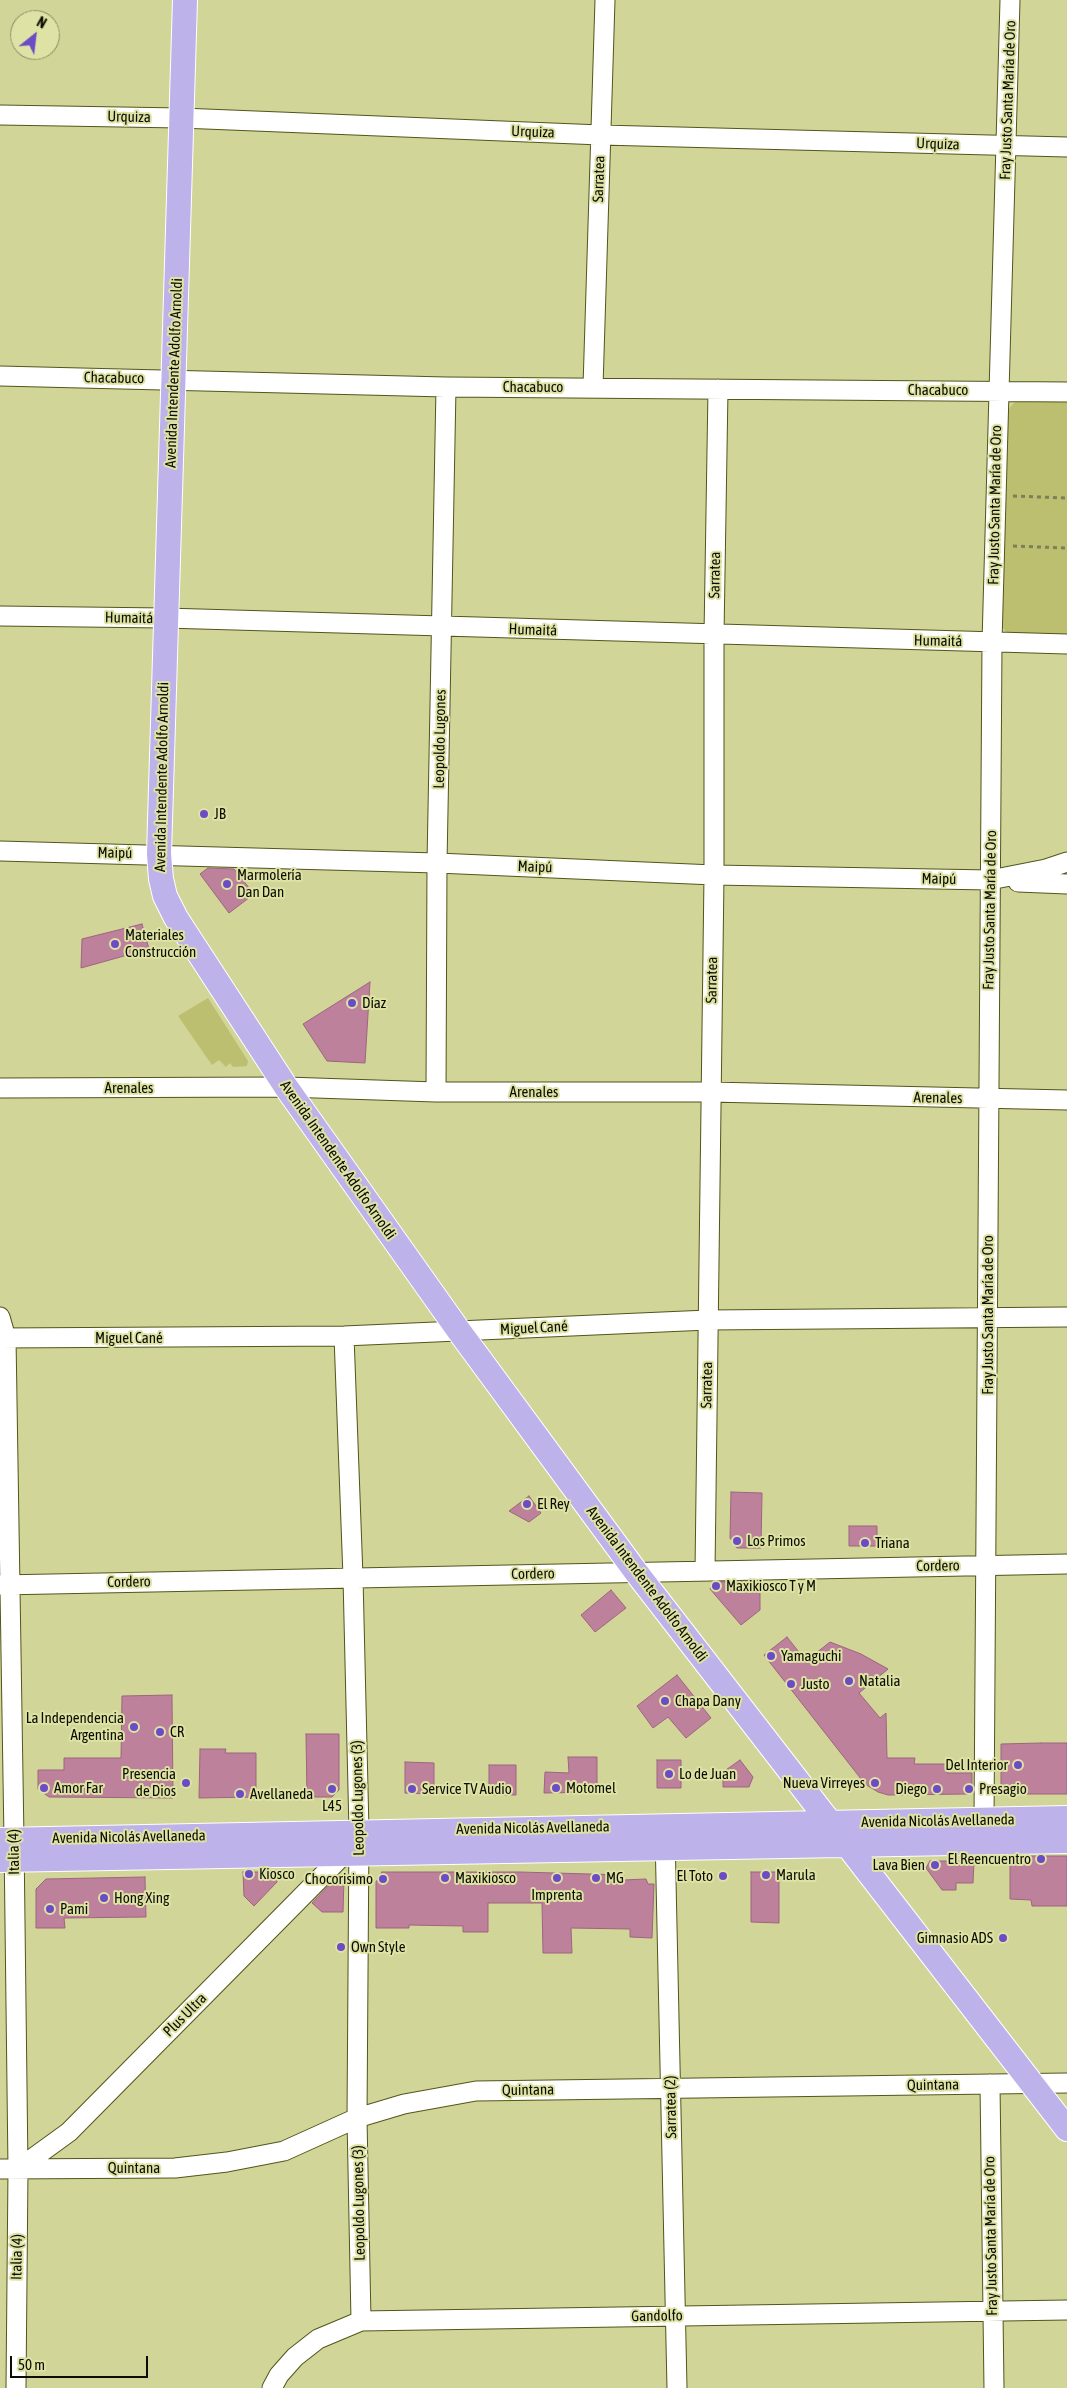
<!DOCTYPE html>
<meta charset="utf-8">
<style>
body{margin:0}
#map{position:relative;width:1067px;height:2388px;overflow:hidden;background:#d1d598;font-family:"Asap Condensed",sans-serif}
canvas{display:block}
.north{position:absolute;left:10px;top:10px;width:50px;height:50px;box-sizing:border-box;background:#dee3a5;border:1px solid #8a8d63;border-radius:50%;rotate:29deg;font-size:14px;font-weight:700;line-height:20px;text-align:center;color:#0c0d00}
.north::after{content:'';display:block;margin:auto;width:18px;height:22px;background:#6c4bc5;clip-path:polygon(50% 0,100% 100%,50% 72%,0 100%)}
.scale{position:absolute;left:10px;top:2356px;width:138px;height:22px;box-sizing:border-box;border:2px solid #0c0d00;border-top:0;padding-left:6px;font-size:15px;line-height:18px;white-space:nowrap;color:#0c0d00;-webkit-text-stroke:4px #dee3a5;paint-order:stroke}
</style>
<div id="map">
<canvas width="1067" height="2388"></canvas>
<div class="north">N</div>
<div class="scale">50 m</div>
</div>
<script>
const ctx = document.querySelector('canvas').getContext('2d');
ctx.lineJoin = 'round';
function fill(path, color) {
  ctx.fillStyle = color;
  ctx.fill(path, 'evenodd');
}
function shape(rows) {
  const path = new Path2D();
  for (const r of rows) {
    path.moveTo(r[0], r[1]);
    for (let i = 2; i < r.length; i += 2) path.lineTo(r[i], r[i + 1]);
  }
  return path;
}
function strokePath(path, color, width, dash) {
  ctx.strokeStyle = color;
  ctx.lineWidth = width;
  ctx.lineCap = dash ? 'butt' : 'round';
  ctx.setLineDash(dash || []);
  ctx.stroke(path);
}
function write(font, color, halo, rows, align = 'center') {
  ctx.font = font + ' "Asap Condensed",sans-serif';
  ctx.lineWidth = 4;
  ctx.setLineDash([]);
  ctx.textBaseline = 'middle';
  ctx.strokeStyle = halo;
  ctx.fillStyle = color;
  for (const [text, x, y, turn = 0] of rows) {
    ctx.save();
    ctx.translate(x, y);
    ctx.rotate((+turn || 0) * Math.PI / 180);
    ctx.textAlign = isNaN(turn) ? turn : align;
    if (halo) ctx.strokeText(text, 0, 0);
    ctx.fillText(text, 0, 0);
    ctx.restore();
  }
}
const green = shape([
 [1067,400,1067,635,1011,635,1005,631,1002,626,1007,415,1010,407,1016,401],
 [208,998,248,1061,247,1066,233,1067,230,1063,226,1067,219,1060,212,1065,178,1016]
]);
const building = shape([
 [208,868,234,869,254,894,229,913,200,874,208,868],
 [142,924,149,949,81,968,82,939,142,924],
 [370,982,365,1063,327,1061,303,1024,370,982],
 [731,1492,762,1493,761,1548,737,1548,730,1538,731,1492],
 [529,1496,541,1513,529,1522,509,1511,529,1496],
 [849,1526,877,1526,877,1546,849,1546,849,1526],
 [760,1581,760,1610,741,1625,710,1589,713,1582,760,1581],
 [611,1590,626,1608,595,1632,581,1615,611,1590],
 [787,1637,806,1661,830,1642,861,1654,888,1669,859,1693,880,1718,886,1713,887,1758,915,1758,914,1764,947,1764,947,1773,972,1773,972,1789,968,1794,888,1795,878,1792,865,1784,764,1655,787,1637],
 [677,1675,711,1718,686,1738,668,1717,653,1728,637,1706,677,1675],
 [172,1695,173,1798,49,1797,38,1789,38,1770,64,1770,64,1758,121,1758,122,1696,172,1695],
 [306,1734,339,1734,339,1790,332,1797,307,1797,306,1734],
 [1041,1743,1067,1743,1067,1794,1009,1794,1001,1787,1001,1744,1041,1743],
 [200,1749,226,1749,225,1753,256,1753,256,1797,199,1798,200,1749],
 [568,1757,597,1757,597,1792,544,1793,545,1772,569,1773,568,1757],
 [657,1760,681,1760,681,1788,657,1788,657,1760],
 [740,1760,753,1777,749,1787,723,1787,723,1772,740,1760],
 [405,1762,434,1763,434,1794,405,1793,405,1762],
 [489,1765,516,1765,516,1795,489,1795,489,1765],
 [1010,1856,1067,1856,1067,1906,1032,1906,1031,1900,1010,1899,1010,1856],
 [930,1861,974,1861,973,1883,956,1883,956,1890,942,1890,926,1868,930,1861],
 [243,1872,277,1872,277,1882,254,1906,244,1896,243,1872],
 [382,1872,520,1872,624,1875,624,1880,646,1879,648,1884,654,1884,652,1938,630,1937,630,1929,571,1928,572,1953,543,1953,542,1903,488,1903,488,1932,463,1932,463,1926,409,1925,409,1928,376,1928,376,1882,382,1872],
 [751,1872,779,1872,779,1923,751,1922,751,1872],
 [145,1877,146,1917,64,1918,65,1928,36,1928,36,1889,46,1879,145,1877],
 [335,1879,344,1879,343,1912,322,1912,312,1903,335,1879]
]);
const path = shape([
 [1013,496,1067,498],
 [1013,546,1067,548]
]);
const minor = shape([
 [0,115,181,118,601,135,1067,147],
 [0,376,446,387,1067,392],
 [593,387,605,0],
 [0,616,165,618,1067,644],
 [0,851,437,863,714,875,990,880,1046,869,1067,862],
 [1018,882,1067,884],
 [0,1088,286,1087,436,1092,710,1092,1067,1100],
 [436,1092,437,863,446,387],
 [0,1317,6,1338,14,1840,18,2169,16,2388],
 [344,1336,353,1577,359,1831,357,2118,361,2321],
 [0,1338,344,1336,708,1320,1067,1317],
 [705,1571,714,875,714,635,718,389],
 [0,1585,1067,1564],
 [984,1820,992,642,1010,0],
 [665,1834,677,2388],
 [990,2084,994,2388],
 [0,2169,175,2168,227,2162,284,2151,357,2118,404,2104,476,2091,1067,2083],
 [18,2169,69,2132,344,1854],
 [272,2388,279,2375,295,2357,318,2339,361,2321,1067,2310]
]);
const major = shape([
 [185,0,159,854,161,879,165,896,176,918,286,1087,459,1331,636,1572,1067,2129],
 [0,1840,1067,1818],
 [0,1860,1067,1841]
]);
const markers = [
 [204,814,5,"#6c4bc5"],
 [227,884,5,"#6c4bc5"],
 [115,944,5,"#6c4bc5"],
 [352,1003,5,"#6c4bc5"],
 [527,1504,5,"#6c4bc5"],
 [737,1541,5,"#6c4bc5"],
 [865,1543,5,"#6c4bc5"],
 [716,1586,5,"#6c4bc5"],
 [771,1656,5,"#6c4bc5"],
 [849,1681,5,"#6c4bc5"],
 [791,1684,5,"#6c4bc5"],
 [665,1701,5,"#6c4bc5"],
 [134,1727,5,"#6c4bc5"],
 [160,1732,5,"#6c4bc5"],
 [1018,1765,5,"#6c4bc5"],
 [669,1774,5,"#6c4bc5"],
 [186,1783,5,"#6c4bc5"],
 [875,1783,5,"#6c4bc5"],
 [44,1788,5,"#6c4bc5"],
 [556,1788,5,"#6c4bc5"],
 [332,1789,5,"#6c4bc5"],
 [412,1789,5,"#6c4bc5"],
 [937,1789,5,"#6c4bc5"],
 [969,1789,5,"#6c4bc5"],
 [240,1794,5,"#6c4bc5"],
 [1041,1859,5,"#6c4bc5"],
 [935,1865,5,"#6c4bc5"],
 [249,1874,5,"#6c4bc5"],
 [766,1875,5,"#6c4bc5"],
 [723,1876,5,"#6c4bc5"],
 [445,1878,5,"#6c4bc5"],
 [557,1878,5,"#6c4bc5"],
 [596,1878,5,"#6c4bc5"],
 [383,1879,5,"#6c4bc5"],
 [104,1898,5,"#6c4bc5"],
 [50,1909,5,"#6c4bc5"],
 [1003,1938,5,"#6c4bc5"],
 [341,1947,5,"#6c4bc5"]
];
const streetNames = [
 ["Fray Justo Santa María de Oro",1008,100,-88],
 ["Urquiza",129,117,1],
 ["Urquiza",533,132,2],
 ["Urquiza",938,144,2],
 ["Sarratea",599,179,-88],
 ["Avenida Intendente Adolfo Arnoldi",174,373,-88],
 ["Chacabuco",114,378,1],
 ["Chacabuco",533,387],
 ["Chacabuco",938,390],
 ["Fray Justo Santa María de Oro",995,505,-89],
 ["Sarratea",715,575,-89],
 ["Humaitá",129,618,1],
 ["Humaitá",533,630,2],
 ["Humaitá",938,641,1],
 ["Leopoldo Lugones",440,739,-89],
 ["Avenida Intendente Adolfo Arnoldi",162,777,-89],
 ["Maipú",115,853,1],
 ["Maipú",535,867,2],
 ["Maipú",939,879,1],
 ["Fray Justo Santa María de Oro",990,910,-89],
 ["Sarratea",712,980,-89],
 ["Arenales",129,1088],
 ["Arenales",534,1092],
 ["Arenales",938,1098,1],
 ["Avenida Intendente Adolfo Arnoldi",338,1160,55],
 ["Fray Justo Santa María de Oro",988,1315,-90],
 ["Miguel Cané",534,1328,-3],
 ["Miguel Cané",129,1338],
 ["Sarratea",707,1385,-89],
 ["Cordero",938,1566,-1],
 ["Cordero",533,1574,-1],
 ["Cordero",129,1582,-1],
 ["Avenida Intendente Adolfo Arnoldi",647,1584,53],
 ["Leopoldo Lugones (3)",358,1798,-91],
 ["Avenida Nicolás Avellaneda",938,1821,-1],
 ["Avenida Nicolás Avellaneda",533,1828,-1],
 ["Avenida Nicolás Avellaneda",129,1837,-1],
 ["Italia (4)",14,1852,-91],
 ["Plus Ultra",185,2015,-45],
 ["Quintana",933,2085,-1],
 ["Quintana",528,2090,-1],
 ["Sarratea (2)",671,2107,-91],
 ["Quintana",134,2168],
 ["Leopoldo Lugones (3)",359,2203,-91],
 ["Fray Justo Santa María de Oro",991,2236,-91],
 ["Italia (4)",17,2257,-89],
 ["Gandolfo",657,2316,-1]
];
const poiNames = [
 ["JB",214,814],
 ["Marmolería",237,875],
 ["Dan Dan",237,892],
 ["Materiales",125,935],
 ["Construcción",125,952],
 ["Díaz",362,1003],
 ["El Rey",537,1504],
 ["Los Primos",747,1541],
 ["Triana",875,1543],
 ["Maxikiosco T y M",726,1586],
 ["Yamaguchi",781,1656],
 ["Natalia",859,1681],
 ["Justo",801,1684],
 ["Chapa Dany",675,1701],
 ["La Independencia",124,1718,"right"],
 ["Argentina",124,1735,"right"],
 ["CR",170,1732],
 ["Del Interior",1008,1765,"right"],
 ["Presencia",176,1774,"right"],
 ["de Dios",176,1791,"right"],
 ["Lo de Juan",679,1774],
 ["Nueva Virreyes",865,1783,"right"],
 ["Amor Far",54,1788],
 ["Motomel",566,1788],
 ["Service TV Audio",422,1789],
 ["Diego",927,1789,"right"],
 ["Presagio",979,1789],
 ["Avellaneda",250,1794],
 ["L45",332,1806,"center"],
 ["El Reencuentro",1031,1859,"right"],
 ["Lava Bien",925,1865,"right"],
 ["Kiosco",259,1874],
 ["Marula",776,1875],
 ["El Toto",713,1876,"right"],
 ["Maxikiosco",455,1878],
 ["MG",606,1878],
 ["Chocorisimo",373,1879,"right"],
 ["Imprenta",557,1895,"center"],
 ["Hong Xing",114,1898],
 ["Pami",60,1909],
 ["Gimnasio ADS",993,1938,"right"],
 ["Own Style",351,1947]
];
fill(green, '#bbbf6f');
fill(building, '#bd819b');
strokePath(building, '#9d647e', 1);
strokePath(minor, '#53551a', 21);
strokePath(major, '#fff', 26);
strokePath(path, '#7c7f57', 3, [4, 4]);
strokePath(minor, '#fff', 19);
strokePath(major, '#bdb2ea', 24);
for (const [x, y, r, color] of markers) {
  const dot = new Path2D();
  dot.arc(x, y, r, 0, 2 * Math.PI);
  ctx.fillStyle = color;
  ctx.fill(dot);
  strokePath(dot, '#dee3a5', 2);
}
write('15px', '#0c0d00', '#dee3a5', streetNames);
write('15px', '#0c0d00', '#dee3a5', poiNames, 'left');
</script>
